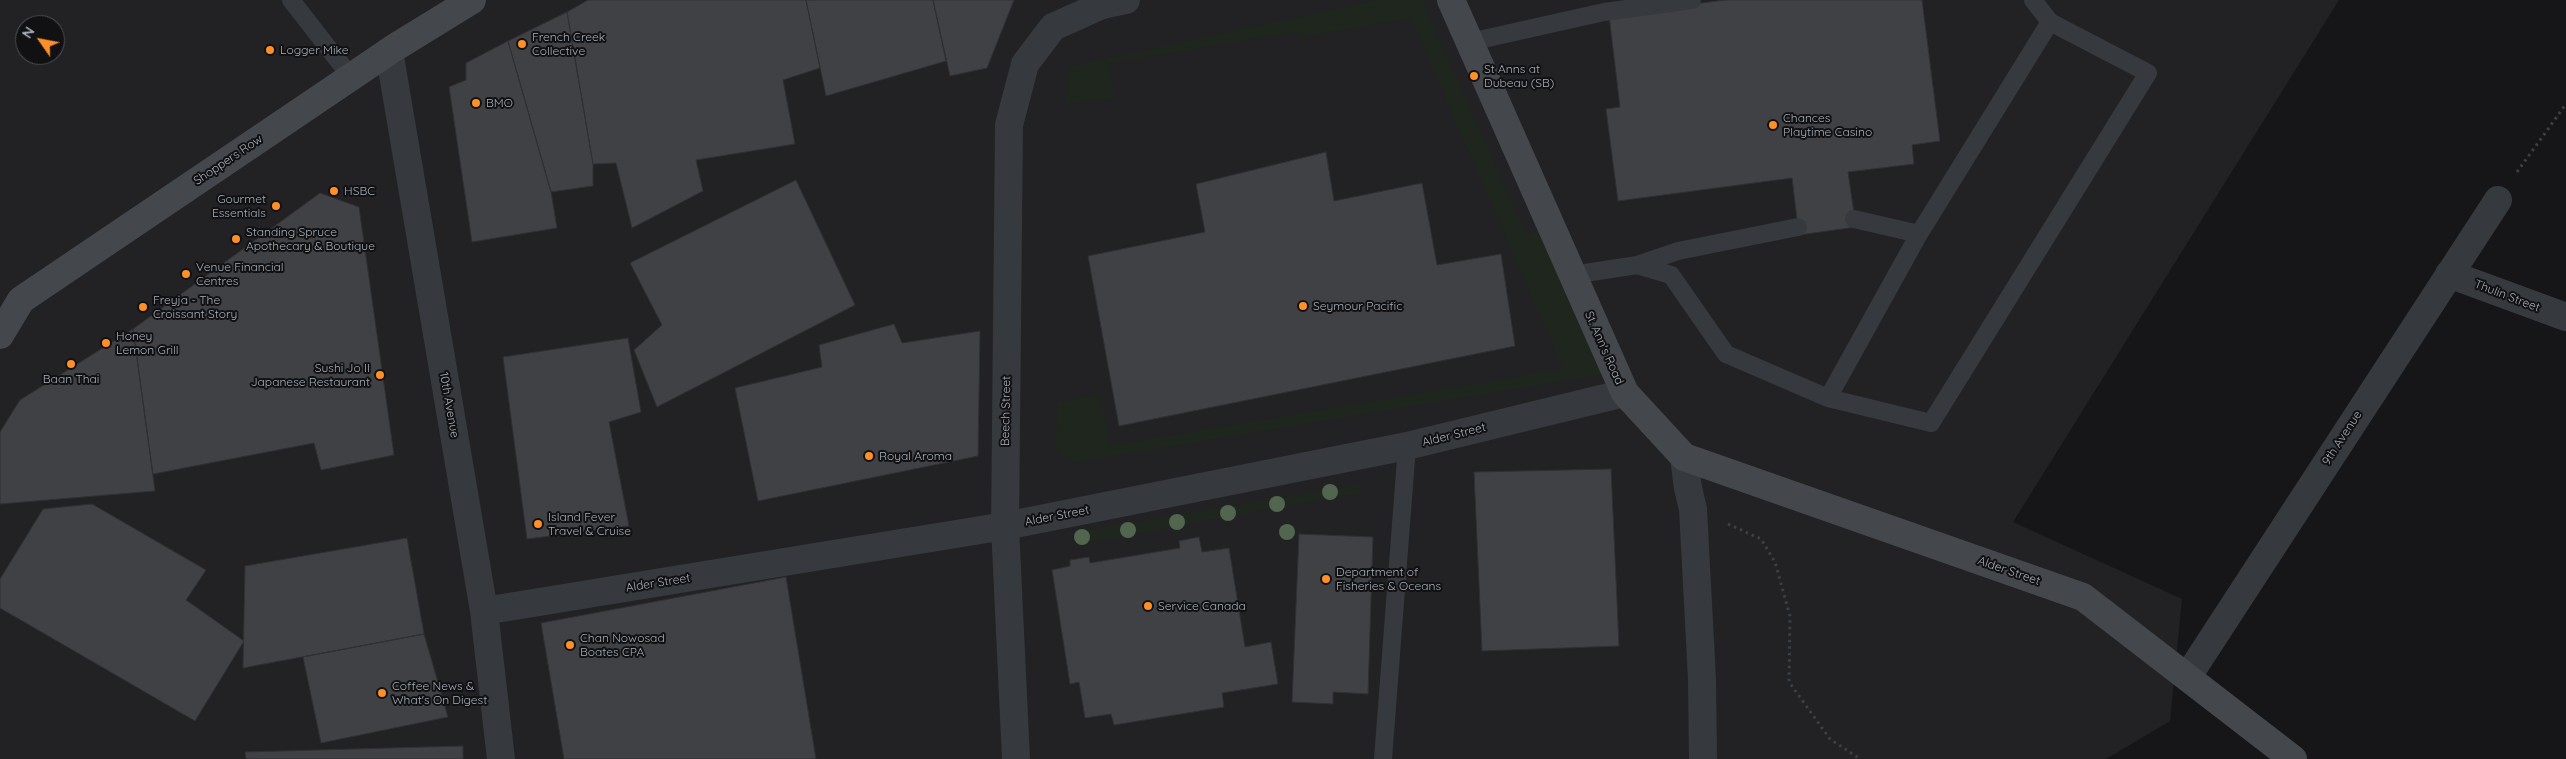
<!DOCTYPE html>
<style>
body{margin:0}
#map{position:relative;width:2566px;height:759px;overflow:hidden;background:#161618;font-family:Quicksand,sans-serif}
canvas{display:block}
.north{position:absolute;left:15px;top:15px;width:50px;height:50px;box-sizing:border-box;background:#111113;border:1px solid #4d5155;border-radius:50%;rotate:303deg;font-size:14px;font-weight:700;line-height:20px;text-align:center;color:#a7b0b9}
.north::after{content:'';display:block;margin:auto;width:18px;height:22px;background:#ff8f27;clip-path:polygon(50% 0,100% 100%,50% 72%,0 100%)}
</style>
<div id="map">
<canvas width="2566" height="759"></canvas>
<div class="north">N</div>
</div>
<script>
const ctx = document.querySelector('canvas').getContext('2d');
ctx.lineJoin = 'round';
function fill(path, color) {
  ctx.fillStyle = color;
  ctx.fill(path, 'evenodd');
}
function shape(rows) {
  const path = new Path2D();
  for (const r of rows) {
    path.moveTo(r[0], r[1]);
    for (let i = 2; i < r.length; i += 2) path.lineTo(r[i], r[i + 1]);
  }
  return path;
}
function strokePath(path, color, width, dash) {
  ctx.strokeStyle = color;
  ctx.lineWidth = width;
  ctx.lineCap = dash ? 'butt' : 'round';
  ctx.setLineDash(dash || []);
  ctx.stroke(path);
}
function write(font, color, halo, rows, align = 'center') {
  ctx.font = font + ' Quicksand,sans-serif';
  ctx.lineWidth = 4;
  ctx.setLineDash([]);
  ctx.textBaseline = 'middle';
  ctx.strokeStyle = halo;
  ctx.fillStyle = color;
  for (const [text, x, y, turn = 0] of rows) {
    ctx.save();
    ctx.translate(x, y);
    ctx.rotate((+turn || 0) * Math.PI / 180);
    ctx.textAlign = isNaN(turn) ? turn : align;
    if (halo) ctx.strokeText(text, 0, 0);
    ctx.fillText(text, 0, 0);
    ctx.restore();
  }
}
const built = shape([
 [0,0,2339,0,2013,522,2182,599,2170,721,2106,759,0,759],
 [25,25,55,25,55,55,25,55]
]);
const green = shape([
 [1378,0,1422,0,1526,235,1539,229,1604,374,1072,463,1056,449,1057,402,1100,395,1109,446,1563,369,1411,18,1300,37,1299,31,1109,63,1114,97,1066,104,1068,67],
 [1359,485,1361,494,1352,496,1346,495,1086,543,1083,531]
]);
const building = shape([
 [588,0,806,0,820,68,783,80,795,144,696,160,703,191,632,228,616,163,593,164,567,12,588,0],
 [806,0,933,0,946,61,826,96,806,0],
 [933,0,1014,0,987,68,950,76,933,0],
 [1725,0,1922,0,1940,141,1912,145,1914,164,1848,172,1856,227,1799,235,1792,178,1618,201,1606,109,1620,107,1609,15,1725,0],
 [567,12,593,164,593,186,551,192,508,41,567,12],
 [508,41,551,192,557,228,472,242,449,87,466,80,466,63,508,41],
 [1326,152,1334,201,1422,183,1437,265,1501,254,1515,346,1119,426,1088,256,1205,232,1196,184,1326,152],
 [796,180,855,305,657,407,634,350,662,325,630,263,796,180],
 [320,193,359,207,394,455,321,470,314,443,153,474,133,329,320,193],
 [894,324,902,343,980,331,978,456,758,501,735,388,822,367,819,345,894,324],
 [133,329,155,491,0,504,0,432,20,400,133,329],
 [628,338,641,412,609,422,629,526,527,539,503,357,628,338],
 [1611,469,1619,646,1482,651,1474,472,1611,469],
 [92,504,206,570,186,600,244,641,195,721,0,608,0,579,43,509,92,504],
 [1299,534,1373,537,1368,694,1333,692,1333,704,1292,702,1299,534],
 [1199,537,1202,552,1229,548,1245,647,1271,642,1278,684,1222,693,1224,707,1114,725,1111,714,1085,718,1079,682,1070,684,1052,570,1070,566,1070,560,1089,557,1090,563,1180,548,1179,541,1199,537],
 [407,538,424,634,243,668,245,566,407,538],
 [786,577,816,759,564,759,541,623,786,577],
 [424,634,448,717,321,743,303,657,424,634],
 [463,746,463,759,246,759,245,752,463,746]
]);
const path = shape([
 [2517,172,2566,104],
 [1728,524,1761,539,1775,562,1790,616,1789,682,1830,739,1860,759]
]);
const lane = shape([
 [291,0,351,77],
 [2033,0,2050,22],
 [2050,22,2148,73,1931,423,1828,398,1919,234,2050,22],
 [1470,42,1604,12,1692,0],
 [1854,219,1919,234],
 [1637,265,1678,251,1798,227],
 [1572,275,1637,265,1671,275,1726,354,1828,398],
 [1383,759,1407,446]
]);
const street = shape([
 [389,51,484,611,501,759],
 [2449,274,2566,317],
 [1684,457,1688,488,1693,509,1702,679,1703,759],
 [484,611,1005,526,1407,446,1625,393],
 [2188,676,2498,200],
 [1016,759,1005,526,1009,125,1025,64,1053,27,1102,5,1126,0]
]);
const secondary = shape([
 [1451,0,1625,393,1684,457,2083,597,2293,759],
 [0,335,21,300,394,48,472,0]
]);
const trees = [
 [1330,492],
 [1277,504],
 [1228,513],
 [1177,522],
 [1128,530],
 [1287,532],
 [1082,537]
];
const markers = [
 [522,44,5,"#ff8f27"],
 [270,50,5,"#ff8f27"],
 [1474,76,5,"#ff8f27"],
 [476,103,5,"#ff8f27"],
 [1773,125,5,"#ff8f27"],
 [334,191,5,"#ff8f27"],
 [276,206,5,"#ff8f27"],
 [236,239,5,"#ff8f27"],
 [186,274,5,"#ff8f27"],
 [1303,306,5,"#ff8f27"],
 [143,307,5,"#ff8f27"],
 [106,343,5,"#ff8f27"],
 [71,364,5,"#ff8f27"],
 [380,375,5,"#ff8f27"],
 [869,456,5,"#ff8f27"],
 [538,524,5,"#ff8f27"],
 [1326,579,5,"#ff8f27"],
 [1148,606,5,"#ff8f27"],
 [570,645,5,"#ff8f27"],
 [382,693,5,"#ff8f27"]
];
const poiNames = [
 ["French Creek",532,37],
 ["Collective",532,51],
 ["Logger Mike",280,50],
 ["St Anns at",1484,69],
 ["Dubeau (SB)",1484,83],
 ["BMO",486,103],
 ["Chances",1783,118],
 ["Playtime Casino",1783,132],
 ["HSBC",344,191],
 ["Gourmet",266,199,"right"],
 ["Essentials",266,213,"right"],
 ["Standing Spruce",246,232],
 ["Apothecary & Boutique",246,246],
 ["Venue Financial",196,267],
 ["Centres",196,281],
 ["Freyja - The",153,300],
 ["Croissant Story",153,314],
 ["Seymour Pacific",1313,306],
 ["Honey",116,336],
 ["Lemon Grill",116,350],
 ["Sushi Jo II",370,368,"right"],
 ["Japanese Restaurant",370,382,"right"],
 ["Baan Thai",71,379,"center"],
 ["Royal Aroma",879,456],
 ["Island Fever",548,517],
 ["Travel & Cruise",548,531],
 ["Department of",1336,572],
 ["Fisheries & Oceans",1336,586],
 ["Service Canada",1158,606],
 ["Chan Nowosad",580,638],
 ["Boates CPA",580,652],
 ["Coffee News &",392,686],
 ["What's On Digest",392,700]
];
const streetNames = [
 ["Shoppers Row",228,160,-34],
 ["Thulin Street",2507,296,21],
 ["St. Ann's Road",1604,348,66],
 ["10th Avenue",449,405,80],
 ["Beech Street",1006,411,-89],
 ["Alder Street",1454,435,-14],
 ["9th Avenue",2342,438,-57],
 ["Alder Street",1057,516,-11],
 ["Alder Street",2009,571,19],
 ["Alder Street",658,583,-9]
];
fill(built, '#222225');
fill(green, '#1e261d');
fill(building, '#404145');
strokePath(building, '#303034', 1);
strokePath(path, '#3c4044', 3, [2.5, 4]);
strokePath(lane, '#36393d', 18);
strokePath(street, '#36393d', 28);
strokePath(secondary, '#44484d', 28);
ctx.fillStyle = '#51654f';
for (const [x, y] of trees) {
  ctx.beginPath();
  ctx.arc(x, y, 8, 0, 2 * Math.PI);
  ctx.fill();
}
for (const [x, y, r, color] of markers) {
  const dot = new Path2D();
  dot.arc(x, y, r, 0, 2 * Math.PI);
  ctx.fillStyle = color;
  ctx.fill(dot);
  strokePath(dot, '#111113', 2);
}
write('12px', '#a7b0b9', '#111113', poiNames, 'left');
write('12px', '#a7b0b9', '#111113', streetNames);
</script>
